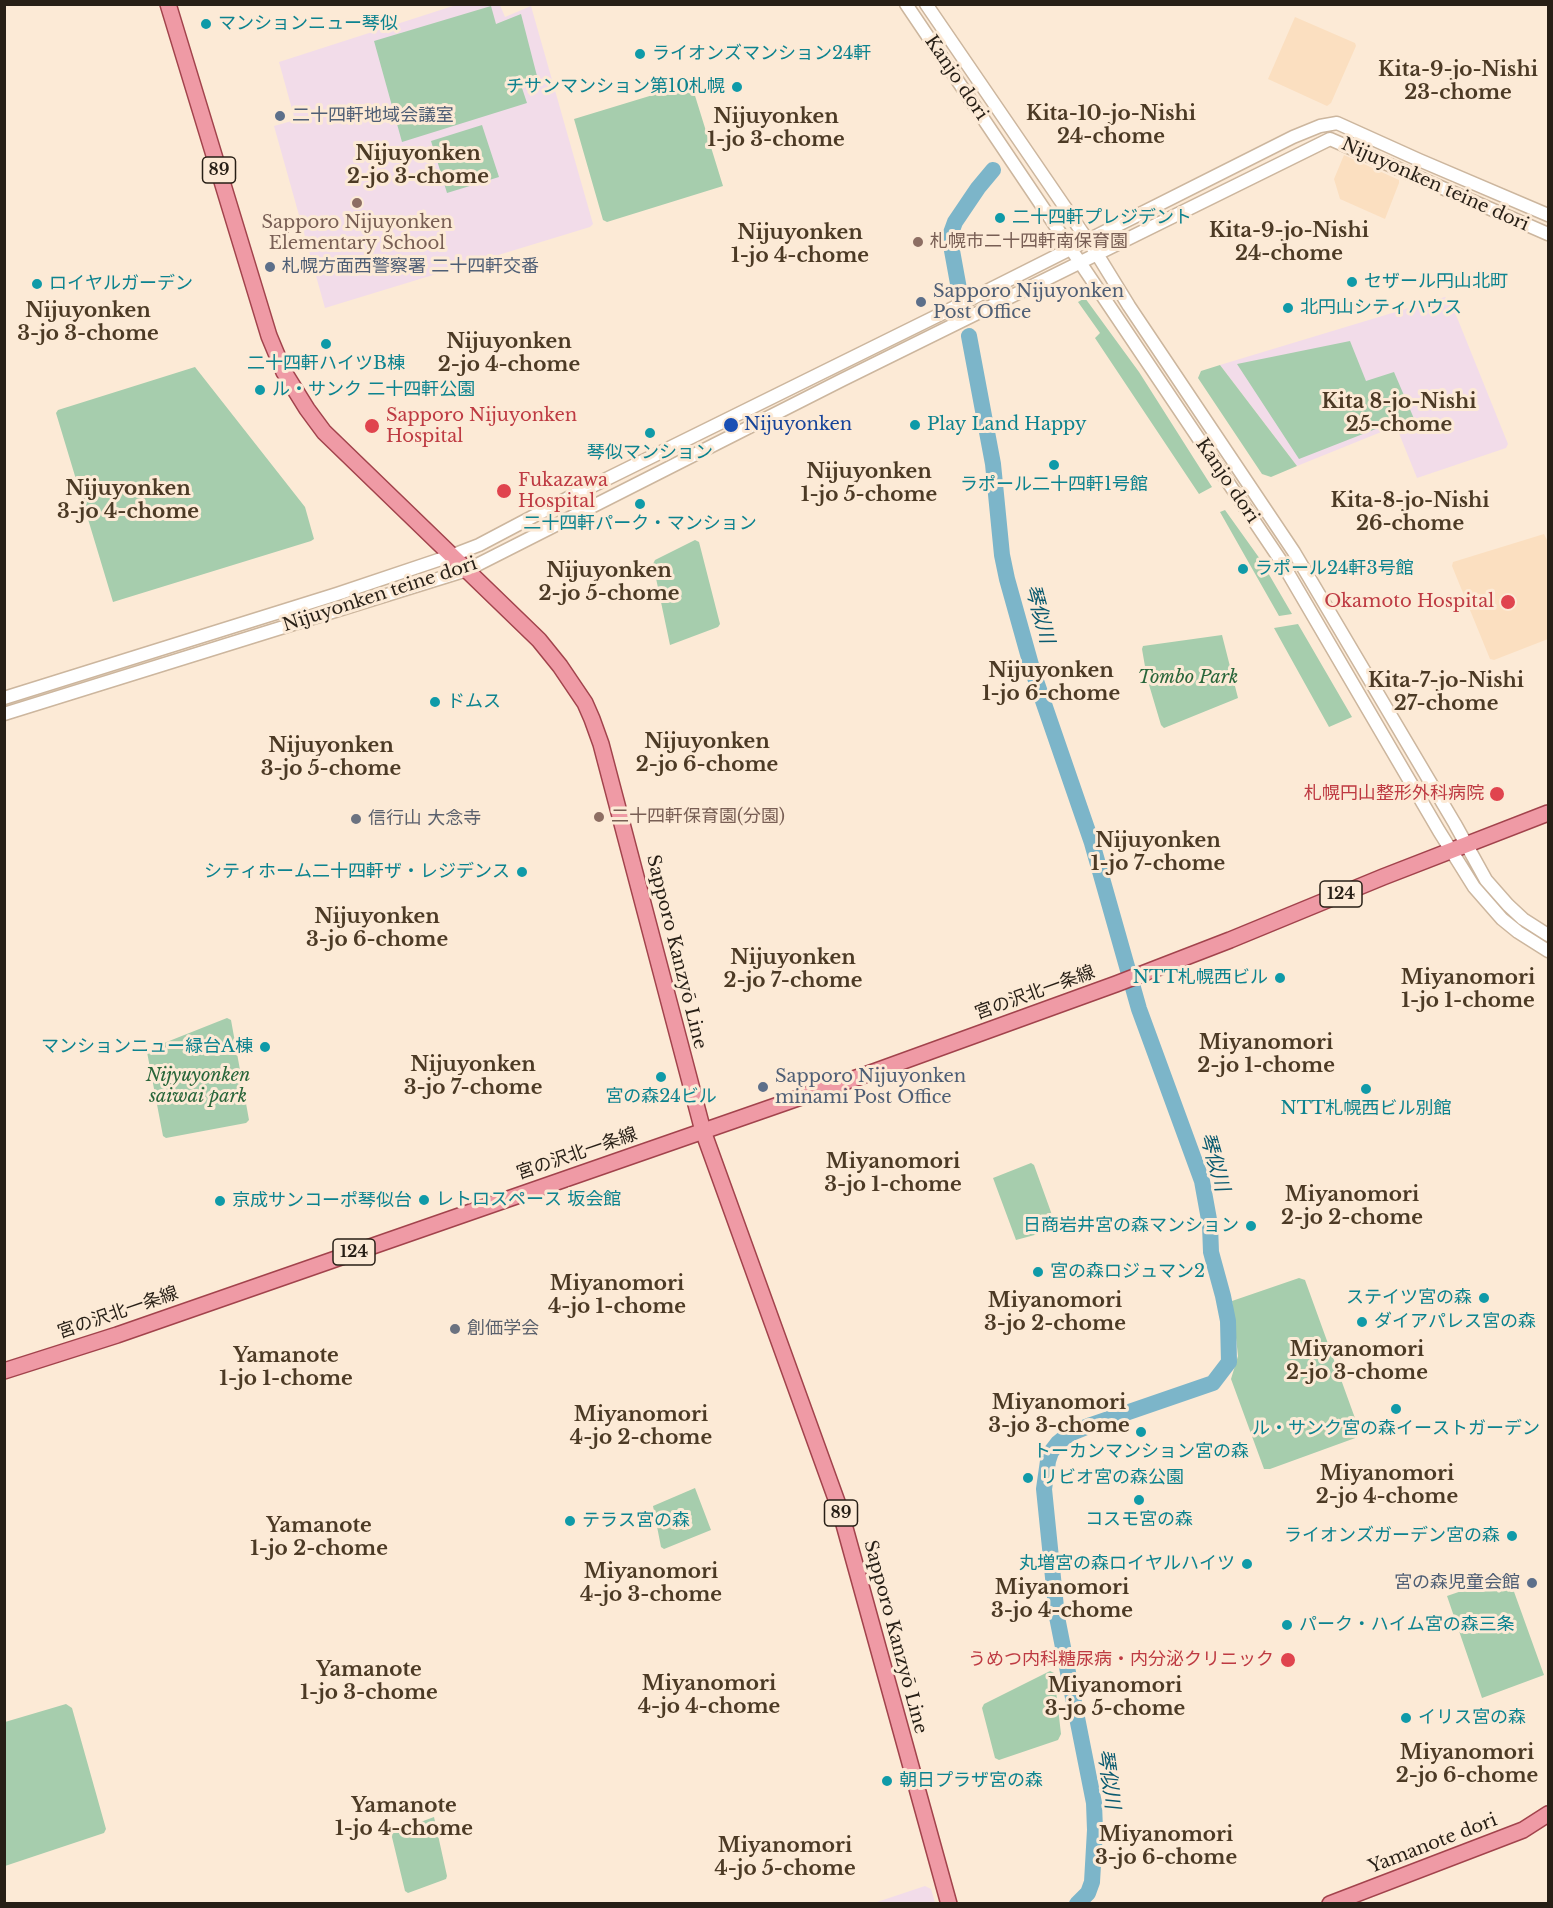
<!DOCTYPE html>
<meta charset="utf-8">
<style>
body{margin:0}
#map{position:relative;width:1553px;height:1908px;overflow:hidden;background:#fcead6;font-family:"Libre Baskerville",serif}
canvas{display:block}
.frame{position:absolute;inset:0;border:6px solid #271f16;pointer-events:none}
</style>
<div id="map">
<canvas width="1553" height="1908"></canvas>
<div class="frame"></div>
</div>
<script>
const ctx = document.querySelector('canvas').getContext('2d');
ctx.lineJoin = 'round';
function fill(path, color) {
  ctx.fillStyle = color;
  ctx.fill(path, 'evenodd');
}
function shape(rows) {
  const path = new Path2D();
  for (const r of rows) {
    path.moveTo(r[0], r[1]);
    for (let i = 2; i < r.length; i += 2) path.lineTo(r[i], r[i + 1]);
  }
  return path;
}
function strokePath(path, color, width, dash) {
  ctx.strokeStyle = color;
  ctx.lineWidth = width;
  ctx.lineCap = dash ? 'butt' : 'round';
  ctx.setLineDash(dash || []);
  ctx.stroke(path);
}
function write(font, color, halo, rows, align = 'center') {
  ctx.font = font + ' "Libre Baskerville","Noto Sans JP",serif';
  ctx.lineWidth = 6;
  ctx.setLineDash([]);
  ctx.textBaseline = 'middle';
  ctx.strokeStyle = halo;
  ctx.fillStyle = color;
  for (const [text, x, y, turn = 0] of rows) {
    ctx.save();
    ctx.translate(x, y);
    ctx.rotate((+turn || 0) * Math.PI / 180);
    ctx.textAlign = isNaN(turn) ? turn : align;
    if (halo) ctx.strokeText(text, 0, 0);
    ctx.fillText(text, 0, 0);
    ctx.restore();
  }
}
const built = shape([
 [1295,17,1355,43,1356,46,1331,103,1327,106,1268,79],
 [1344,155,1399,180,1399,183,1385,219,1340,199,1334,179],
 [1544,534,1548,542,1548,639,1494,660,1490,659,1452,566,1453,562]
]);
const education = shape([
 [456,5,500,5,505,17,531,6,593,224,590,227,325,308,274,126,295,120,279,62],
 [1445,297,1450,300,1508,444,1506,448,1417,478,1396,426,1297,466,1220,365],
 [925,1886,931,1889,935,1903,871,1904]
]);
const green = shape([
 [491,6,496,24,521,14,537,76,520,82,527,103,402,142,374,41],
 [689,84,692,86,723,186,607,222,603,220,574,119],
 [482,125,499,177,447,193,431,141],
 [1085,298,1139,372,1212,487,1199,494,1095,338,1100,333,1078,302],
 [1350,341,1366,381,1394,372,1415,421,1399,427,1391,423,1299,459,1237,364],
 [1220,365,1297,466,1271,477,1262,474,1198,378,1201,371],
 [195,367,305,507,314,539,311,541,113,602,56,413,58,410],
 [1225,510,1260,559,1292,614,1279,616,1220,512],
 [695,540,699,542,720,624,718,627,670,645,653,564,655,560],
 [1298,624,1352,717,1329,727,1274,628],
 [1222,635,1238,698,1164,728,1161,725,1147,678,1142,649,1143,646],
 [227,1018,231,1020,249,1120,246,1123,166,1138,163,1136,147,1052,149,1049],
 [1031,1163,1034,1165,1056,1226,1053,1230,1016,1240,993,1178],
 [1299,1278,1305,1280,1360,1432,1358,1437,1270,1469,1264,1469,1231,1379,1238,1356,1232,1301],
 [695,1488,711,1530,664,1549,661,1547,653,1506],
 [1508,1575,1544,1675,1482,1698,1447,1596],
 [1050,1671,1054,1673,1061,1734,1058,1740,999,1760,995,1758,982,1708,984,1704],
 [66,1704,72,1708,106,1829,104,1833,5,1866,5,1722],
 [434,1817,447,1876,446,1879,408,1893,405,1891,391,1833]
]);
const river = shape([
 [959,289,951,245,951,233,955,222,978,188,993,170],
 [969,336,993,464,1002,555,1007,579,1033,672,1092,843,1139,1009,1202,1181,1210,1225,1211,1252,1223,1296,1228,1321,1229,1362,1213,1383,1091,1425,1069,1434,1058,1443,1051,1452,1048,1461,1044,1489,1057,1617,1094,1803,1095,1830,1092,1882,1088,1893,1077,1904]
]);
const minor = shape([
 [906,4,1281,561,1439,831,1474,887,1502,919,1518,932,1548,951],
 [926,4,1097,254,1129,306,1294,552,1455,824,1486,880,1508,905,1523,919,1548,935],
 [4,698,337,594,453,555,479,545,570,497,951,309,1293,137,1320,126,1337,123,1419,160,1548,215],
 [4,714,467,570,842,380,1330,139,1548,234]
]);
const major = shape([
 [168,4,269,336,284,372,307,409,324,432,539,640,560,666,585,703,592,719,601,744,703,1131,840,1510,949,1904],
 [4,1371,117,1335,876,1071,1116,984,1230,940,1383,877,1548,813],
 [1330,1904,1523,1830,1548,1814]
]);
const markers = [
 [206,24,6,"#0f9aa8"],
 [640,54,6,"#0f9aa8"],
 [737,87,6,"#0f9aa8"],
 [280,116,6,"#5c6f8a"],
 [357,203,6,"#8d6e63"],
 [1000,218,6,"#0f9aa8"],
 [918,242,6,"#8d6e63"],
 [270,267,6,"#5c6f8a"],
 [1352,282,6,"#0f9aa8"],
 [37,284,6,"#0f9aa8"],
 [921,302,6,"#5c6f8a"],
 [1288,308,6,"#0f9aa8"],
 [326,344,6,"#0f9aa8"],
 [260,390,6,"#0f9aa8"],
 [731,425,8,"#1a4fb4"],
 [915,425,6,"#0f9aa8"],
 [372,426,8,"#e0444e"],
 [650,433,6,"#0f9aa8"],
 [1054,465,6,"#0f9aa8"],
 [504,491,8,"#e0444e"],
 [640,504,6,"#0f9aa8"],
 [1243,569,6,"#0f9aa8"],
 [1508,602,8,"#e0444e"],
 [435,702,6,"#0f9aa8"],
 [1497,794,8,"#e0444e"],
 [599,817,6,"#8d6e63"],
 [356,819,6,"#6b7280"],
 [522,872,6,"#0f9aa8"],
 [1280,978,6,"#0f9aa8"],
 [265,1047,6,"#0f9aa8"],
 [661,1077,6,"#0f9aa8"],
 [763,1087,6,"#5c6f8a"],
 [1366,1089,6,"#0f9aa8"],
 [424,1200,6,"#0f9aa8"],
 [220,1201,6,"#0f9aa8"],
 [1251,1226,6,"#0f9aa8"],
 [1038,1272,6,"#0f9aa8"],
 [1484,1298,6,"#0f9aa8"],
 [1362,1322,6,"#0f9aa8"],
 [455,1329,6,"#6b7280"],
 [1396,1409,6,"#0f9aa8"],
 [1141,1432,6,"#0f9aa8"],
 [1028,1478,6,"#0f9aa8"],
 [1139,1500,6,"#0f9aa8"],
 [570,1521,6,"#0f9aa8"],
 [1512,1536,6,"#0f9aa8"],
 [1247,1564,6,"#0f9aa8"],
 [1532,1583,6,"#5c6f8a"],
 [1287,1625,6,"#0f9aa8"],
 [1288,1660,8,"#e0444e"],
 [1406,1718,6,"#0f9aa8"],
 [887,1781,6,"#0f9aa8"]
];
const shields = [
 [219,170,33],
 [1341,894,42],
 [354,1252,42],
 [841,1513,33]
];
const shieldNames = [
 ["89",219,170],
 ["124",1341,894],
 ["124",354,1252],
 ["89",841,1513]
];
const cultureNames = [
 ["マンションニュー琴似",218,24],
 ["ライオンズマンション24軒",652,54],
 ["チサンマンション第10札幌",725,87,"right"],
 ["二十四軒プレジデント",1012,218],
 ["セザール円山北町",1364,282],
 ["ロイヤルガーデン",49,284],
 ["北円山シティハウス",1300,308],
 ["二十四軒ハイツB棟",326,364,"center"],
 ["ル・サンク 二十四軒公園",272,390],
 ["Play Land Happy",927,425],
 ["琴似マンション",650,453,"center"],
 ["ラポール二十四軒1号館",1054,485,"center"],
 ["二十四軒パーク・マンション",640,524,"center"],
 ["ラポール24軒3号館",1255,569],
 ["ドムス",447,702],
 ["シティホーム二十四軒ザ・レジデンス",510,872,"right"],
 ["NTT札幌西ビル",1268,978,"right"],
 ["マンションニュー緑台A棟",253,1047,"right"],
 ["宮の森24ビル",661,1097,"center"],
 ["NTT札幌西ビル別館",1366,1109,"center"],
 ["レトロスペース 坂会館",436,1200],
 ["京成サンコーポ琴似台",232,1201],
 ["日商岩井宮の森マンション",1239,1226,"right"],
 ["宮の森ロジュマン2",1050,1272],
 ["ステイツ宮の森",1472,1298,"right"],
 ["ダイアパレス宮の森",1374,1322],
 ["ル・サンク宮の森イーストガーデン",1396,1429,"center"],
 ["トーカンマンション宮の森",1141,1452,"center"],
 ["リビオ宮の森公園",1040,1478],
 ["コスモ宮の森",1139,1520,"center"],
 ["テラス宮の森",582,1521],
 ["ライオンズガーデン宮の森",1500,1536,"right"],
 ["丸増宮の森ロイヤルハイツ",1235,1564,"right"],
 ["パーク・ハイム宮の森三条",1299,1625],
 ["イリス宮の森",1418,1718],
 ["朝日プラザ宮の森",899,1781]
];
const streetNames = [
 ["Kanjo dori",956,78,56],
 ["Nijuyonken teine dori",1435,185,24],
 ["Kanjo dori",1227,481,56],
 ["Nijuyonken teine dori",380,595,-18],
 ["Sapporo Kanzyō Line",676,952,76],
 ["宮の沢北一条線",1035,993,-20],
 ["宮の沢北一条線",577,1154,-19],
 ["宮の沢北一条線",118,1313,-19],
 ["Sapporo Kanzyō Line",895,1637,75],
 ["Yamanote dori",1433,1844,-21]
];
const serviceNames = [
 ["二十四軒地域会議室",292,116],
 ["札幌方面西警察署 二十四軒交番",282,267],
 ["Sapporo Nijuyonken",933,292],
 ["Post Office",933,313],
 ["Sapporo Nijuyonken",775,1077],
 ["minami Post Office",775,1098],
 ["宮の森児童会館",1520,1583,"right"]
];
const educationNames = [
 ["Sapporo Nijuyonken",357,223,"center"],
 ["Elementary School",357,244,"center"],
 ["札幌市二十四軒南保育園",930,242],
 ["二十四軒保育園(分園)",611,817]
];
const healthNames = [
 ["Sapporo Nijuyonken",386,416,"left"],
 ["Hospital",386,437,"left"],
 ["Fukazawa",518,481,"left"],
 ["Hospital",518,502,"left"],
 ["Okamoto Hospital",1494,602],
 ["札幌円山整形外科病院",1484,794],
 ["うめつ内科糖尿病・内分泌クリニック",1274,1660]
];
const transitNames = [
 ["Nijuyonken",744,425]
];
const parkNames = [
 ["Tombo Park",1188,678],
 ["Nijyuyonken",198,1076],
 ["saiwai park",198,1097]
];
const worshipNames = [
 ["信行山 大念寺",368,819],
 ["創価学会",467,1329]
];
const neighbourhoodNames = [
 ["Kita-9-jo-Nishi",1458,70],
 ["23-chome",1458,93],
 ["Kita-10-jo-Nishi",1111,114],
 ["24-chome",1111,137],
 ["Nijuyonken",776,117],
 ["1-jo 3-chome",776,140],
 ["Nijuyonken",418,154],
 ["2-jo 3-chome",418,177],
 ["Kita-9-jo-Nishi",1289,231],
 ["24-chome",1289,254],
 ["Nijuyonken",800,233],
 ["1-jo 4-chome",800,256],
 ["Nijuyonken",88,311],
 ["3-jo 3-chome",88,334],
 ["Nijuyonken",509,342],
 ["2-jo 4-chome",509,365],
 ["Kita 8-jo-Nishi",1399,402],
 ["25-chome",1399,425],
 ["Nijuyonken",869,472],
 ["1-jo 5-chome",869,495],
 ["Nijuyonken",128,489],
 ["3-jo 4-chome",128,512],
 ["Kita-8-jo-Nishi",1410,501],
 ["26-chome",1410,524],
 ["Nijuyonken",609,571],
 ["2-jo 5-chome",609,594],
 ["Nijuyonken",1051,671],
 ["1-jo 6-chome",1051,694],
 ["Kita-7-jo-Nishi",1446,681],
 ["27-chome",1446,704],
 ["Nijuyonken",707,742],
 ["2-jo 6-chome",707,765],
 ["Nijuyonken",331,746],
 ["3-jo 5-chome",331,769],
 ["Nijuyonken",1158,841],
 ["1-jo 7-chome",1158,864],
 ["Nijuyonken",377,917],
 ["3-jo 6-chome",377,940],
 ["Nijuyonken",793,958],
 ["2-jo 7-chome",793,981],
 ["Miyanomori",1468,978],
 ["1-jo 1-chome",1468,1001],
 ["Miyanomori",1266,1043],
 ["2-jo 1-chome",1266,1066],
 ["Nijuyonken",473,1065],
 ["3-jo 7-chome",473,1088],
 ["Miyanomori",893,1162],
 ["3-jo 1-chome",893,1185],
 ["Miyanomori",1352,1195],
 ["2-jo 2-chome",1352,1218],
 ["Miyanomori",617,1284],
 ["4-jo 1-chome",617,1307],
 ["Miyanomori",1055,1301],
 ["3-jo 2-chome",1055,1324],
 ["Miyanomori",1357,1350],
 ["2-jo 3-chome",1357,1373],
 ["Yamanote",286,1356],
 ["1-jo 1-chome",286,1379],
 ["Miyanomori",1059,1403],
 ["3-jo 3-chome",1059,1426],
 ["Miyanomori",641,1415],
 ["4-jo 2-chome",641,1438],
 ["Miyanomori",1387,1474],
 ["2-jo 4-chome",1387,1497],
 ["Yamanote",319,1526],
 ["1-jo 2-chome",319,1549],
 ["Miyanomori",651,1572],
 ["4-jo 3-chome",651,1595],
 ["Miyanomori",1062,1588],
 ["3-jo 4-chome",1062,1611],
 ["Yamanote",369,1670],
 ["1-jo 3-chome",369,1693],
 ["Miyanomori",709,1684],
 ["4-jo 4-chome",709,1707],
 ["Miyanomori",1115,1686],
 ["3-jo 5-chome",1115,1709],
 ["Miyanomori",1467,1753],
 ["2-jo 6-chome",1467,1776],
 ["Yamanote",404,1806],
 ["1-jo 4-chome",404,1829],
 ["Miyanomori",1166,1835],
 ["3-jo 6-chome",1166,1858],
 ["Miyanomori",785,1846],
 ["4-jo 5-chome",785,1869]
];
const waterNames = [
 ["琴似川",1039,614,75],
 ["琴似川",1214,1162,74],
 ["琴似川",1108,1779,82]
];
fill(built, '#fbdfc0');
fill(education, '#f2dce9');
fill(green, '#a6cdad');
strokePath(river, '#7cb5c9', 16);
strokePath(minor, '#ccb69e', 15);
strokePath(major, '#a2434c', 18);
strokePath(minor, '#fff', 12);
strokePath(major, '#ef9aa5', 15);
for (const [x, y, r, color] of markers) {
  const dot = new Path2D();
  dot.arc(x, y, r, 0, 2 * Math.PI);
  ctx.fillStyle = color;
  ctx.fill(dot);
  strokePath(dot, '#fcead6', 2);
}
for (const [x, y, w] of shields) {
  const box = new Path2D();
  box.roundRect(x - w / 2, y - 13, w, 26, 4.5);
  ctx.fillStyle = '#fcead6';
  ctx.fill(box);
  strokePath(box, '#271f16', 1.5);
}
write('bold 16px', '#271f16', null, shieldNames);
write('18px', '#0d838f', '#fcead6', cultureNames, 'left');
write('18px', '#271f16', '#fcead6', streetNames);
write('18px', '#4e5e75', '#fcead6', serviceNames, 'left');
write('18px', '#785e54', '#fcead6', educationNames, 'left');
write('18px', '#be3a42', '#fcead6', healthNames, 'right');
write('18px', '#164399', '#fcead6', transitNames, 'left');
write('italic 18px', '#286539', '#fcead6', parkNames);
write('18px', '#5b616d', '#fcead6', worshipNames, 'left');
write('bold 20px', '#4c3a25', '#fcead6', neighbourhoodNames);
write('italic 20px', '#0a5a6f', '#fcead6', waterNames);
</script>
